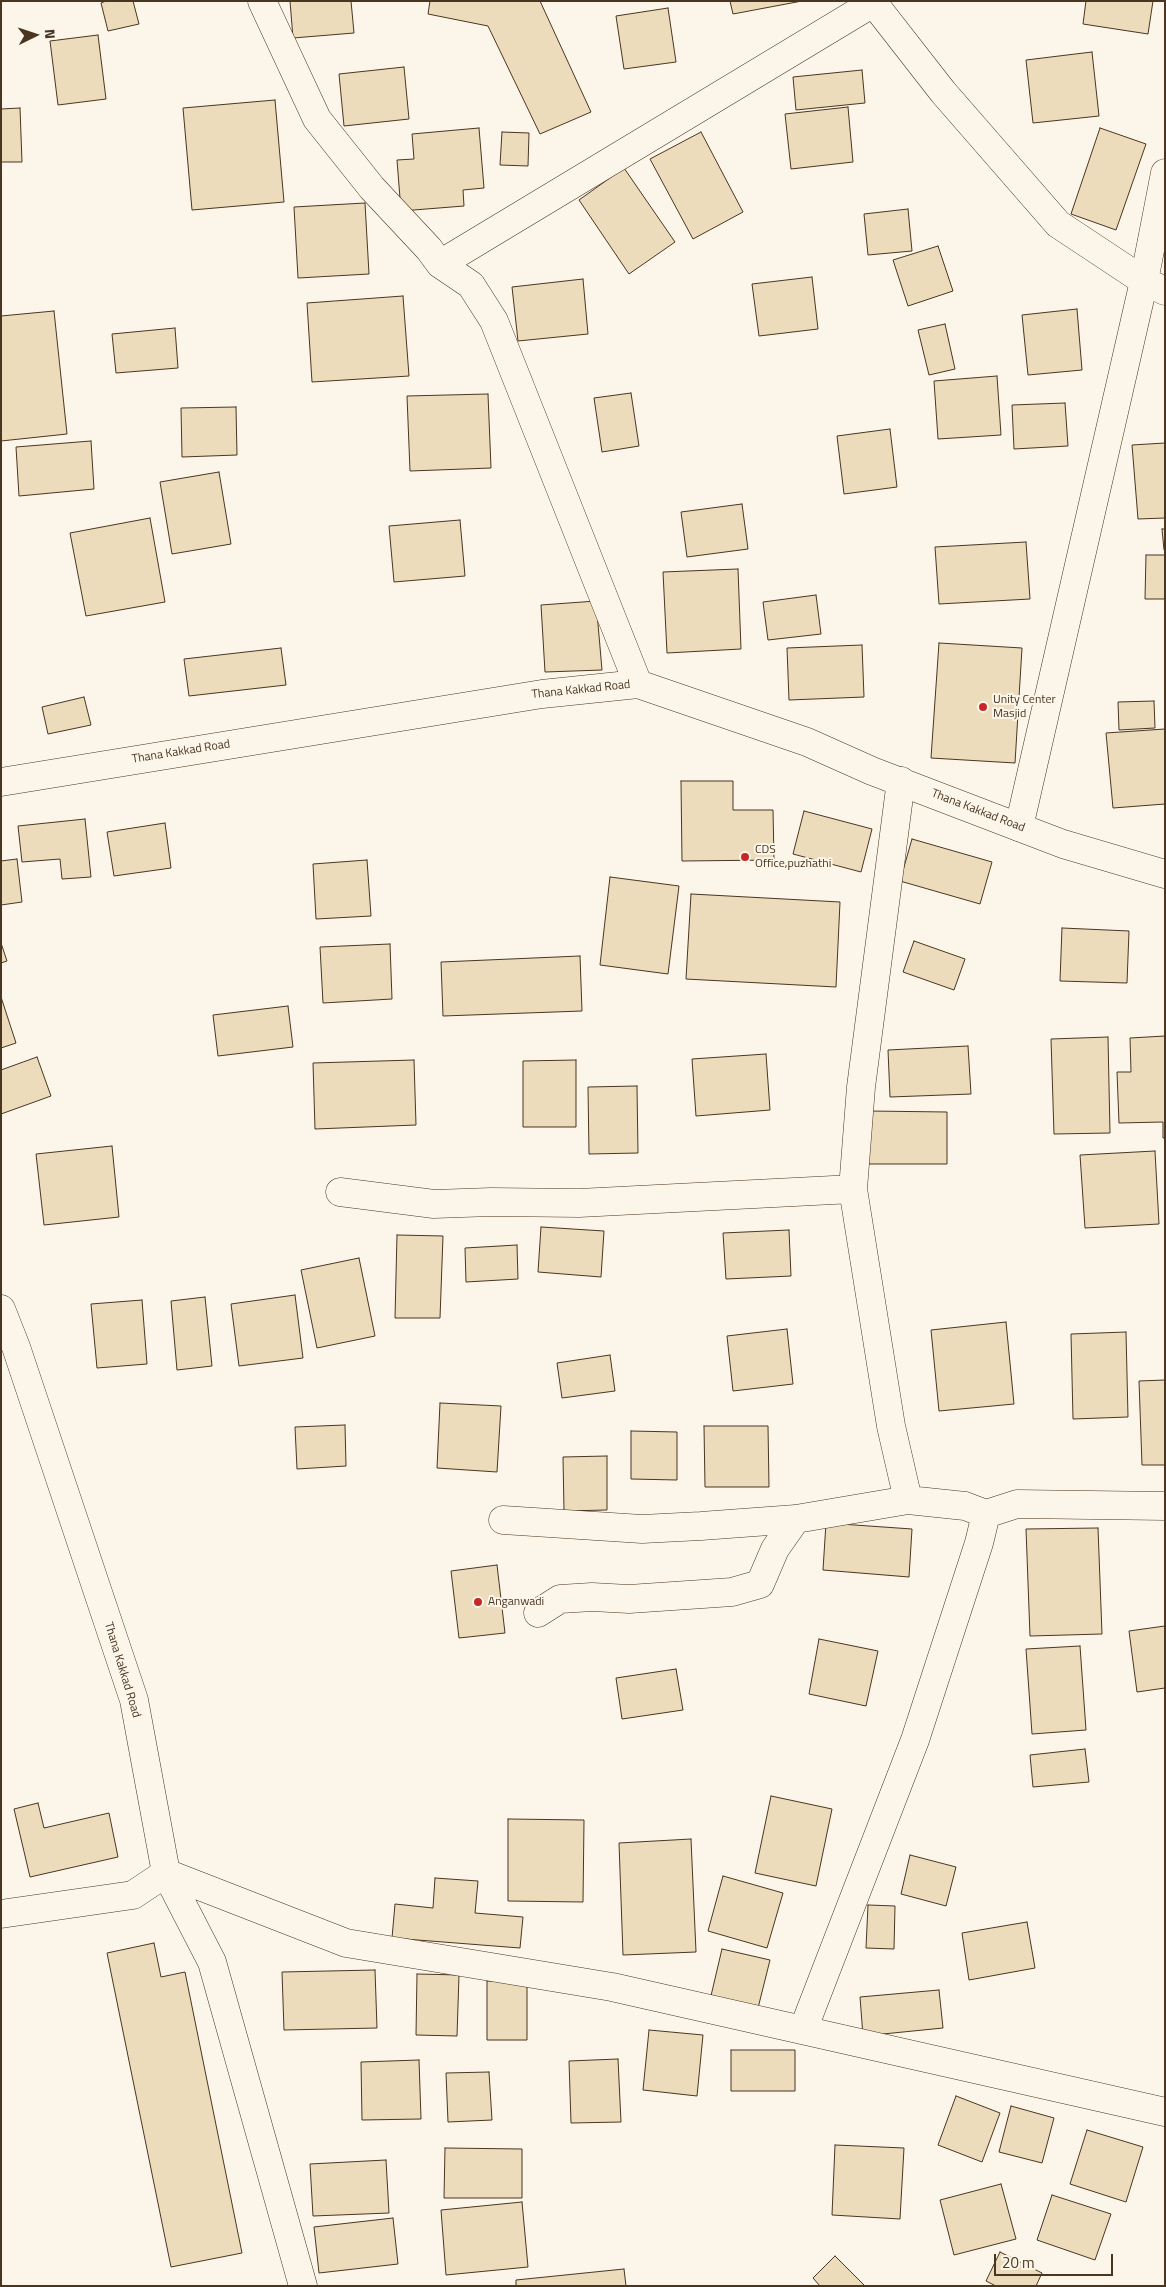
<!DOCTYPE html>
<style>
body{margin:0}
#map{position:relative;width:1166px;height:2287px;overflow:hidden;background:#fbf6e9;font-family:"Titillium Web",sans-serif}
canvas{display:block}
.frame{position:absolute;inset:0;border:2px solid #4a3520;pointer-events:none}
.north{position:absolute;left:10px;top:10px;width:50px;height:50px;-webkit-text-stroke:4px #fbf6e9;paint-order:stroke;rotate:86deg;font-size:14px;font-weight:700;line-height:20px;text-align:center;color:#4a3520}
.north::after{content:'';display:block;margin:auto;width:18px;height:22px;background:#4a3520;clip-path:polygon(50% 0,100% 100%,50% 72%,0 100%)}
.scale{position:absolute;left:994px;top:2254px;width:119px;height:22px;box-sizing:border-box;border:2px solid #4a3520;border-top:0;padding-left:6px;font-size:15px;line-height:18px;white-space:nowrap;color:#4a3520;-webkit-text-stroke:4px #fbf6e9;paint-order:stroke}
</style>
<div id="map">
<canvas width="1166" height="2287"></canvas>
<div class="frame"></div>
<div class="north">N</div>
<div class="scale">20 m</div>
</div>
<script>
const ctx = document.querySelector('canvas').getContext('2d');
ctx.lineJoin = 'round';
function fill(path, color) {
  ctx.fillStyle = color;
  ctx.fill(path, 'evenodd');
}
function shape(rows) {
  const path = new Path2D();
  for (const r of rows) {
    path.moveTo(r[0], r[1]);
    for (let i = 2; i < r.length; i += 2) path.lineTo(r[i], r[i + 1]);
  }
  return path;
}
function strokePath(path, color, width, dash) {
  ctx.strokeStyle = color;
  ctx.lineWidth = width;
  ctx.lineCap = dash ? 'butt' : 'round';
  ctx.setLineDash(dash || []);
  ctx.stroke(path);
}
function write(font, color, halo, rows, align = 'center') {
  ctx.font = font + ' "Titillium Web",sans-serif';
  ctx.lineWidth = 4;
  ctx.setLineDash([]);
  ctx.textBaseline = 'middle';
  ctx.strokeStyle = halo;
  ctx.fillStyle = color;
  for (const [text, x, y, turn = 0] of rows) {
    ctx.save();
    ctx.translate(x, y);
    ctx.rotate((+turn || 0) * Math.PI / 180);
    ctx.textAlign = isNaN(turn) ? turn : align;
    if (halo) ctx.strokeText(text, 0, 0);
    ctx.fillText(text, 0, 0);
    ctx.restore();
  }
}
const building = shape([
 [106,1,133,1,139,24,108,31,101,3,106,1],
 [290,1,351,1,354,33,293,38,290,1],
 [430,1,540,1,591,112,540,134,488,26,428,14,430,1],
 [730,1,802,1,733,14,730,1],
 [1086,1,1153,1,1148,34,1083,24,1086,1],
 [668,8,676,62,624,69,616,16,668,8],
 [98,35,106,99,58,105,50,41,98,35],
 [1092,52,1099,116,1033,123,1026,60,1092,52],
 [404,67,409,119,344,126,339,74,404,67],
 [862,70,865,103,796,110,793,77,862,70],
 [275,100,284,202,192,210,183,108,275,100],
 [848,107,853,162,791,169,785,114,848,107],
 [20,108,22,162,1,162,1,109,20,108],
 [479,128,484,188,463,190,464,206,401,211,397,160,414,159,412,134,479,128],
 [1100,128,1146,144,1116,230,1071,214,1100,128],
 [502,132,529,133,528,166,500,165,502,132],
 [701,132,743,212,693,239,650,159,701,132],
 [624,168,675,242,629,274,579,200,624,168],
 [365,203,369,274,298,278,294,207,365,203],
 [908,209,912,251,868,255,864,214,908,209],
 [938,246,953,291,908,306,893,260,938,246],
 [812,277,818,329,759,336,752,284,812,277],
 [583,279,588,334,518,341,512,287,583,279],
 [403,296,409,376,312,382,307,303,403,296],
 [1077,309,1082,370,1028,375,1022,315,1077,309],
 [54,311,67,434,1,441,1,316,54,311],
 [945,324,955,369,929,375,918,330,945,324],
 [175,328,178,368,116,373,112,334,175,328],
 [997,376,1001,435,938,439,934,381,997,376],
 [631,393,639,446,602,452,594,398,631,393],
 [488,394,491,468,410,471,407,396,488,394],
 [1065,403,1068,446,1014,449,1012,405,1065,403],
 [236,407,237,455,182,457,181,408,236,407],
 [890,429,897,487,844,494,837,436,890,429],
 [91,441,94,489,19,496,16,447,91,441],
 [1165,443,1165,518,1138,519,1132,445,1165,443],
 [219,472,231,544,172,554,160,482,219,472],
 [742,504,748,549,687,557,681,512,742,504],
 [150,518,165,602,86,616,70,533,150,518],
 [460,520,465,576,394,582,389,526,460,520],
 [1162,529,1165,529,1165,549,1164,550,1162,529],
 [1026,542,1030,599,939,604,935,547,1026,542],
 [1146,555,1165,555,1165,599,1145,599,1146,555],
 [738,569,741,649,667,653,663,572,738,569],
 [816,595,821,634,768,640,763,602,816,595],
 [596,601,602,670,545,672,541,605,596,601],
 [939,643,1022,648,1015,763,931,758,939,643],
 [862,645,864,697,789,700,787,648,862,645],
 [281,648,286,685,189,696,184,659,281,648],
 [84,697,91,725,48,734,42,707,84,697],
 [1154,701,1155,728,1119,730,1118,702,1154,701],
 [1165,729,1165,804,1113,808,1106,733,1165,729],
 [681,781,733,781,733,810,773,810,774,860,682,861,681,781],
 [804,811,872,829,861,872,793,854,804,811],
 [85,819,91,877,62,879,60,859,22,862,18,826,85,819],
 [165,823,171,868,114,876,107,832,165,823],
 [912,839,992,862,980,904,900,881,912,839],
 [17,859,22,902,1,905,1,861,17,859],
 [367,860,371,916,316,919,313,864,367,860],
 [610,877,679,886,668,974,600,965,610,877],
 [691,894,840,902,836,987,686,979,691,894],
 [1062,928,1129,931,1127,983,1060,981,1062,928],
 [914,941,965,959,954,990,903,972,914,941],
 [1,943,7,961,1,963,1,943],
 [390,944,392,999,323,1003,320,947,390,944],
 [580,956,582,1011,443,1016,441,962,580,956],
 [1,997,16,1043,1,1048,1,997],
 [288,1006,293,1047,218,1056,213,1015,288,1006],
 [1165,1036,1165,1138,1163,1138,1163,1122,1119,1123,1117,1072,1131,1072,1130,1038,1165,1036],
 [1108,1037,1110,1133,1054,1134,1051,1039,1108,1037],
 [968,1046,971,1094,890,1097,888,1050,968,1046],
 [766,1054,770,1110,696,1116,692,1059,766,1054],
 [37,1057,51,1096,1,1114,1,1070,37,1057],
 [414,1060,416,1125,315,1129,313,1063,414,1060],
 [576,1060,576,1127,523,1127,523,1061,576,1060],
 [637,1086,638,1153,589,1154,588,1087,637,1086],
 [868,1111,947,1112,947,1164,867,1164,868,1111],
 [112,1146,119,1217,44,1225,36,1154,112,1146],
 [1155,1151,1159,1224,1085,1228,1080,1155,1155,1151],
 [541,1227,604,1231,601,1277,538,1272,541,1227],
 [789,1230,791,1276,726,1279,723,1233,789,1230],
 [397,1235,443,1236,440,1318,395,1318,397,1235],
 [517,1245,518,1279,466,1282,465,1248,517,1245],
 [359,1258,375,1336,317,1348,301,1270,359,1258],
 [295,1295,303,1358,239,1366,231,1304,295,1295],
 [205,1297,212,1366,177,1370,171,1301,205,1297],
 [142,1300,147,1364,97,1368,91,1304,142,1300],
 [1006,1322,1014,1404,939,1411,931,1330,1006,1322],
 [787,1329,793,1384,733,1391,727,1336,787,1329],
 [1126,1332,1128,1417,1073,1419,1071,1334,1126,1332],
 [610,1355,615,1391,562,1398,557,1363,610,1355],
 [1165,1380,1165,1465,1142,1465,1139,1381,1165,1380],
 [440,1403,501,1406,497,1472,437,1468,440,1403],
 [345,1425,346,1466,297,1469,295,1427,345,1425],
 [704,1426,768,1426,769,1487,705,1487,704,1426],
 [631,1431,677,1432,677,1480,631,1479,631,1431],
 [607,1456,607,1510,564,1511,563,1457,607,1456],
 [826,1523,912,1529,909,1577,823,1570,826,1523],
 [1098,1528,1102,1634,1030,1636,1026,1529,1098,1528],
 [497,1565,505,1633,459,1638,451,1571,497,1565],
 [1165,1626,1165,1688,1137,1692,1129,1631,1165,1626],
 [819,1639,878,1651,866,1706,809,1694,819,1639],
 [1080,1646,1086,1730,1032,1734,1026,1649,1080,1646],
 [676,1669,683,1710,622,1719,616,1678,676,1669],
 [1085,1749,1089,1782,1033,1787,1030,1755,1085,1749],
 [771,1796,832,1809,816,1886,755,1873,771,1796],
 [38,1803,44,1828,109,1813,118,1857,30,1877,14,1809,38,1803],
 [508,1819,584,1820,583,1902,508,1901,508,1819],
 [691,1839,696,1952,623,1955,619,1843,691,1839],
 [910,1855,956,1867,946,1906,901,1894,910,1855],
 [723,1876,783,1893,767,1948,708,1931,723,1876],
 [435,1878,478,1881,475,1913,523,1917,520,1948,392,1938,395,1904,433,1908,435,1878],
 [868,1905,895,1906,894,1949,866,1948,868,1905],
 [1027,1922,1035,1968,969,1980,962,1933,1027,1922],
 [154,1943,161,1977,185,1972,242,2253,171,2267,107,1953,154,1943],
 [722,1949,770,1960,757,2012,710,2000,722,1949],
 [375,1970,377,2028,284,2030,282,1972,375,1970],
 [417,1974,459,1975,457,2036,416,2035,417,1974],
 [487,1981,527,1981,527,2040,487,2040,487,1981],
 [939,1990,943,2028,863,2036,860,1997,939,1990],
 [649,2030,703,2035,697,2096,643,2090,649,2030],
 [731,2050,795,2050,795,2091,731,2091,731,2050],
 [618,2059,621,2122,571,2123,569,2061,618,2059],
 [419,2060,421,2119,362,2120,361,2062,419,2060],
 [489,2072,492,2120,448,2122,446,2073,489,2072],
 [956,2096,1000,2113,982,2162,938,2145,956,2096],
 [1011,2106,1054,2118,1042,2163,999,2152,1011,2106],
 [1087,2130,1143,2147,1126,2202,1070,2184,1087,2130],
 [835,2145,904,2148,900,2219,832,2215,835,2145],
 [445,2148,522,2149,522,2198,444,2198,445,2148],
 [386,2160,389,2213,313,2216,310,2164,386,2160],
 [1001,2184,1016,2239,954,2255,940,2200,1001,2184],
 [1052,2195,1111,2214,1095,2260,1037,2240,1052,2195],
 [522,2202,528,2267,446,2275,441,2210,522,2202],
 [393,2218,398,2264,319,2273,314,2227,393,2218],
 [1000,2252,1042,2273,1036,2286,996,2286,986,2281,1000,2252],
 [835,2256,865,2286,820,2286,813,2278,835,2256],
 [624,2269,626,2286,516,2286,516,2280,624,2269]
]);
const street = shape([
 [262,1,317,119,372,188,429,249,440,264,471,285,494,321,638,684],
 [872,1,943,92,1058,224,1144,281,1165,291],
 [440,264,873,3],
 [1019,827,1144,281,1165,173],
 [340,1192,434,1204,491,1202,579,1203,853,1189],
 [986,1514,1017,1504,1165,1506],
 [503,1520,642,1529,701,1526,796,1519,908,1500],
 [538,1613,560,1599,592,1597,629,1599,732,1592,760,1584,775,1549,796,1519],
 [166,1873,346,1943,612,1987,1165,2112],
 [166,1873,212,1962,303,2286],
 [803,2030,915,1740,979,1543,986,1514,965,1506,908,1500,891,1426,853,1189,861,1087,901,781]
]);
const secondary = shape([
 [1,782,542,694,638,684,807,742,872,771,1063,844,1165,874],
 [1,1309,16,1347,134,1700,166,1873,133,1895,1,1914]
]);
const markers = [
 [983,707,5,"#c62828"],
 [745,857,5,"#c62828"],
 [478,1602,5,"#c62828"]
];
const streetNames = [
 ["Thana Kakkad Road",581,690,-6],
 ["Thana Kakkad Road",181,752,-9],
 ["Thana Kakkad Road",978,811,21],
 ["Thana Kakkad Road",122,1670,73]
];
const poiNames = [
 ["Unity Center",993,700],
 ["Masjid",993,714],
 ["CDS",755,850],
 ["Office,puzhathi",755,864],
 ["Anganwadi",488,1602]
];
fill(building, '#ecdcbc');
strokePath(building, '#4a3520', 1);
strokePath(street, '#4a3520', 29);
strokePath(secondary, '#4a3520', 29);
strokePath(street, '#fbf6e9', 28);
strokePath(secondary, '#fbf6e9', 28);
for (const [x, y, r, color] of markers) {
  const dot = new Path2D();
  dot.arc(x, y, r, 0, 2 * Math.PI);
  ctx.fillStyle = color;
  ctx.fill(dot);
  strokePath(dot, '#fbf6e9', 2);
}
write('12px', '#4a3520', '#fbf6e9', streetNames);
write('12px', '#4a3520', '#fbf6e9', poiNames, 'left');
</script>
